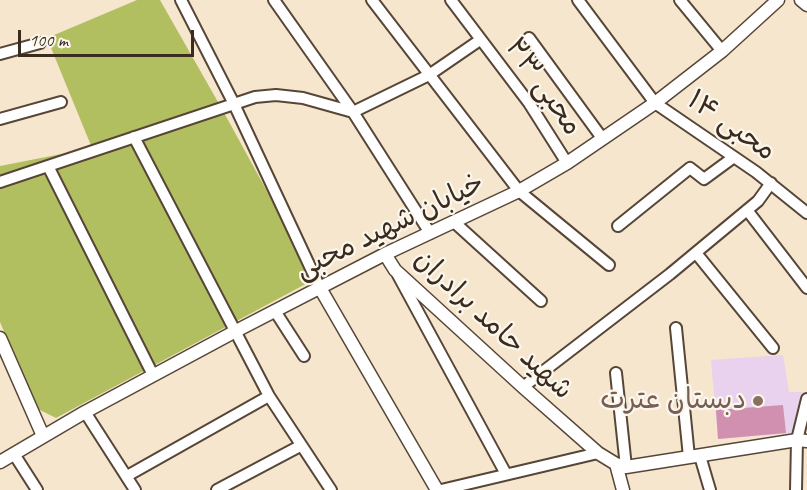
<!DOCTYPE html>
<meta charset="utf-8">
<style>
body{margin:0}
#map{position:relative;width:807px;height:490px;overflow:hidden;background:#f5e6cd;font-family:Caveat,sans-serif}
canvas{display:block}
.scale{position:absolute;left:18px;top:30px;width:176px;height:27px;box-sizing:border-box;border:3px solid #3b2a1e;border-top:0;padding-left:8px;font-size:18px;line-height:21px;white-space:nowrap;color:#3b2a1e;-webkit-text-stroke:4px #fbf7ec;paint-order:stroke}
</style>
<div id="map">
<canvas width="807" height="490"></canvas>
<div class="scale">100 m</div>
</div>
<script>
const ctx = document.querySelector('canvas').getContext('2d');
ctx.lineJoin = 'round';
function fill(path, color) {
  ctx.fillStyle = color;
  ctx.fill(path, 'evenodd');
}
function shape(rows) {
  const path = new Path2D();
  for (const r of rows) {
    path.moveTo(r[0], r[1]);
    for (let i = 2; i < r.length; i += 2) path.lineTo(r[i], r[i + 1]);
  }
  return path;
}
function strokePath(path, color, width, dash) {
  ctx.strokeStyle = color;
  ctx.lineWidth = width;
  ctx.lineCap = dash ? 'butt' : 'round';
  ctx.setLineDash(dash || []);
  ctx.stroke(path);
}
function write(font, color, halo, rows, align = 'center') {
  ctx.font = font + ' Caveat,"Playpen Sans Arabic",sans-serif';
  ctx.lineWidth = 4.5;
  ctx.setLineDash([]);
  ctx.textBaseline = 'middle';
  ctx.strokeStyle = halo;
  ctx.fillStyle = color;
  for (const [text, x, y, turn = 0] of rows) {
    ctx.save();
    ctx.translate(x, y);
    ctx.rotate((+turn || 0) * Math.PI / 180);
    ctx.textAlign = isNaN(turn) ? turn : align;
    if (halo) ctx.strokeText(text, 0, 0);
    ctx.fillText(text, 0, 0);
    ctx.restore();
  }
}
const built = shape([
 [783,355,789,392,804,392,794,433,718,439,711,360]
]);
const green = shape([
 [137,0,160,0,222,109,315,279,56,418,36,408,0,322,0,166,92,148,47,38]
]);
const building = shape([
 [783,405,786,433,718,439,716,410]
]);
const minor = shape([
 [181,0,234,104,320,288],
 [274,0,353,112,430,233],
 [372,0,519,191,609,265],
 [451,0,529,103,567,163],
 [578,0,655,103,756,172,807,213],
 [680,0,722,51],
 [529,38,602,138],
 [0,54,40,43],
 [0,119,61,102],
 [134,137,269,396,331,490],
 [48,166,153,375],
 [0,182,255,97,276,95,303,98,353,112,429,75,480,40],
 [747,210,807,288],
 [454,222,541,301],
 [618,226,690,168,704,179,734,157],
 [696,253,773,348],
 [398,275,506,474],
 [275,311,304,356],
 [676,328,689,457],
 [616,373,626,467],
 [523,387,670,274,758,201,771,183],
 [85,412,135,490],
 [14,454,37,490],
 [700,456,710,490],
 [127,476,269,396],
 [217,490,300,446],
 [441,490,598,453],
 [796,490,797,440,807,399]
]);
const tertiary = shape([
 [801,0,807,5],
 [385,254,395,270,523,387,598,453,616,464,626,467,797,440,807,441],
 [320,288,437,490],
 [0,338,43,436],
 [0,462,85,412,234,332,385,254,519,191,567,163,655,103,722,51,778,0],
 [616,464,623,490]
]);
const markers = [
 [758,401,6,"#8d6e63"]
];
const streetNames = [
 ["محبی ۲۳",543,87,55],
 ["محبی ۱۴",731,126,35],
 ["خیابان شهید محبی",390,227,-26],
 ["شهید حامد برادران",493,325,43]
];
const educationNames = [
 ["دبستان عترت",746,401]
];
fill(built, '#e8d2ee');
fill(green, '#b2bf61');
fill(building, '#d290b1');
strokePath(minor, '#574638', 14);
strokePath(tertiary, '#574638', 15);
strokePath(minor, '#fff', 10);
strokePath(tertiary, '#fff', 12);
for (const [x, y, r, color] of markers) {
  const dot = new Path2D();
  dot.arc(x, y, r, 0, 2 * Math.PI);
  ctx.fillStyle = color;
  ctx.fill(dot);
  strokePath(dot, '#fbf7ec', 2);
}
write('28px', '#3b2a1e', '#fbf7ec', streetNames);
write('28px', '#785e54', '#fbf7ec', educationNames, 'right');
</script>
